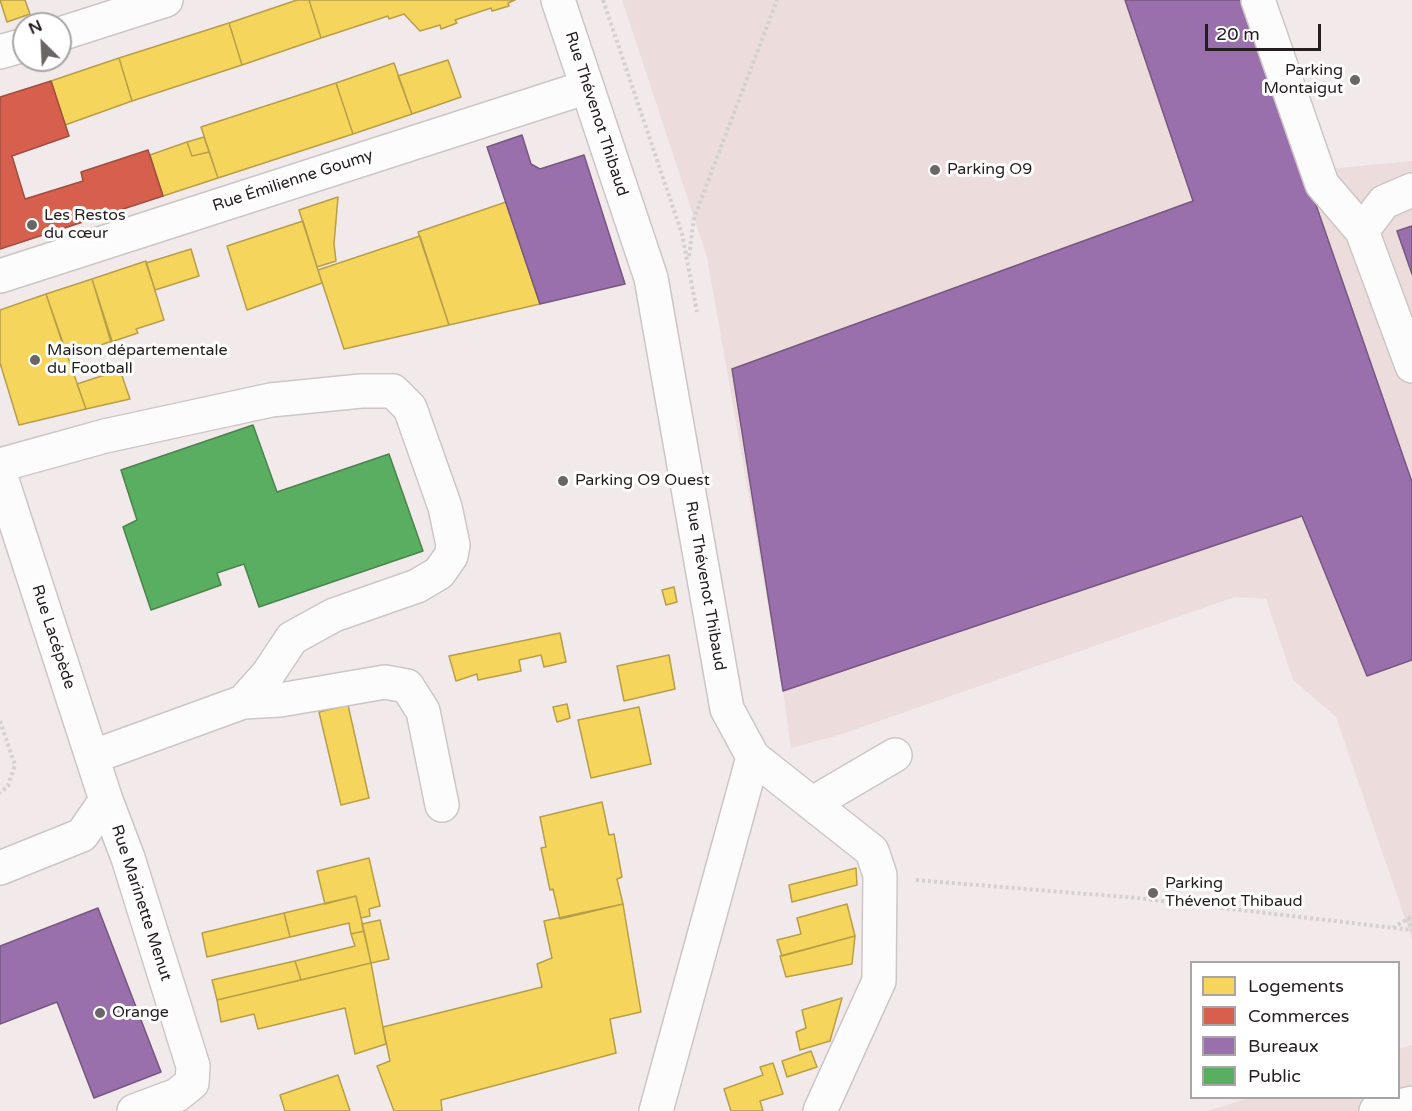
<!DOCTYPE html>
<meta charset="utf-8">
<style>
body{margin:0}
#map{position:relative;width:1412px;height:1111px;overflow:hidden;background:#f2eaea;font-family:"Varela Round",sans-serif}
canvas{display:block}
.legend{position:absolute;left:1190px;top:961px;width:210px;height:138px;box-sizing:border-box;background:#fff;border:2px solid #a7a5a5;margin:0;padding:8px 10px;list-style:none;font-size:18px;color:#241e1e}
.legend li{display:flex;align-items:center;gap:12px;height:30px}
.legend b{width:30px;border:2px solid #a7a5a5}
.north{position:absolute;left:12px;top:12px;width:60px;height:60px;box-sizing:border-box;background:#fff;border:2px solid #a7a5a5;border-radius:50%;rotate:336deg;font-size:16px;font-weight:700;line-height:24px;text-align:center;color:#241e1e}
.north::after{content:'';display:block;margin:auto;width:21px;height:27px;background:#6c6565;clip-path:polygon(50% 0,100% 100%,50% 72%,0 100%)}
.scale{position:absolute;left:1205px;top:24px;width:116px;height:27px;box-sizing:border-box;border:3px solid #241e1e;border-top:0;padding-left:8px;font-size:18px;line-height:21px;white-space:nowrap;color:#241e1e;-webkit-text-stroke:4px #fff;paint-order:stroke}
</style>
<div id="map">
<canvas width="1412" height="1111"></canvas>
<ul class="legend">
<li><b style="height:16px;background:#f6d55c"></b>Logements</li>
<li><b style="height:16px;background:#d6604d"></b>Commerces</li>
<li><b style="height:16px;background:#9970ab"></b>Bureaux</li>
<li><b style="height:16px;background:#5aae61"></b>Public</li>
</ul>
<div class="north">N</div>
<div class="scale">20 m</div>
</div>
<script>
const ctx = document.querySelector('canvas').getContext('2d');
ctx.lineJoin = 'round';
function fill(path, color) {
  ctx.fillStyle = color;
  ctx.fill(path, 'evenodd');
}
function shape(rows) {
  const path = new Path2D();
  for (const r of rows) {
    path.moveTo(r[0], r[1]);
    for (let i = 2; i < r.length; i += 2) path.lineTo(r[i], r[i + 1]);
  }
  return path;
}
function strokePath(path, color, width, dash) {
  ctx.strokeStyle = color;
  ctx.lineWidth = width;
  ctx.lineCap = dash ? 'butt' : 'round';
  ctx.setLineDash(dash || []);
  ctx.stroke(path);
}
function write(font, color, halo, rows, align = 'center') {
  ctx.font = font + ' "Varela Round",sans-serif';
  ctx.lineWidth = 6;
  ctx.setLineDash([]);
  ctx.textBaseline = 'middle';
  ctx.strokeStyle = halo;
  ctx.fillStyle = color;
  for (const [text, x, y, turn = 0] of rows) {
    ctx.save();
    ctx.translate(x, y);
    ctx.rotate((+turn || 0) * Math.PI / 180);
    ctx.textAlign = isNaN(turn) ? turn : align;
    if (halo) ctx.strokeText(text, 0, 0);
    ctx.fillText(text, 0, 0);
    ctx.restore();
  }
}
const built = shape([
 [622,0,1271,0,1328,169,1412,161,1412,939,1336,717,1293,680,1266,599,1235,597,839,735,791,748,783,691,707,257],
 [1412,1045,1412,1111,1208,1111,1249,1098,1398,1098,1399,1049]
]);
const homes = shape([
 [0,0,25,0,30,14,7,22,0,0],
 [297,0,309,0,321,38,242,65,229,23,297,0],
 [309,0,515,0,508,3,509,6,492,11,491,8,455,20,457,23,441,29,440,25,420,31,404,14,389,19,388,16,321,38,309,0],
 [229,23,242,65,132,101,119,58,229,23],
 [119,58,132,101,65,125,51,81,119,58],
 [448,60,461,97,412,114,398,76,448,60],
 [394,63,412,114,353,134,336,83,394,63],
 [336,83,353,134,218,178,201,127,336,83],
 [204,137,209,152,192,156,187,142,204,137],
 [187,142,192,156,209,152,218,178,163,196,150,155,187,142],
 [338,197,334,244,336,261,317,267,299,210,338,197],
 [506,202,540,304,449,325,418,232,506,202],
 [303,221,322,283,247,310,227,246,303,221],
 [420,236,449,325,344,349,318,270,420,236],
 [191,249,199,276,155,290,146,263,191,249],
 [146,261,164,320,136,329,138,333,111,342,92,279,146,261],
 [92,279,112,341,67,357,46,294,92,279],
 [46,294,86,409,19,425,0,363,0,310,46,294],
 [120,370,130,399,86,409,77,384,120,370],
 [674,587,677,602,666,605,662,590,674,587],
 [560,633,566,662,544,667,541,655,519,660,521,671,478,680,477,674,456,681,449,656,560,633],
 [669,655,675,689,624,701,617,666,669,655],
 [567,704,570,718,557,722,553,707,567,704],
 [348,705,369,798,341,805,319,712,348,705],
 [639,707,651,764,591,778,578,720,639,707],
 [602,802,609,835,614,834,622,877,617,879,623,904,560,919,553,889,550,890,541,848,546,847,540,817,602,802],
 [369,858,380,906,369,909,370,916,361,918,356,896,325,904,317,871,369,858],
 [856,868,857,885,792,902,789,885,856,868],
 [356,896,364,931,351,934,349,923,290,937,284,913,356,896],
 [623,904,641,1012,610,1019,616,1053,441,1100,442,1111,394,1111,377,1066,390,1061,383,1027,542,987,537,964,552,958,544,921,623,904],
 [847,904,855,936,782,956,777,940,801,934,797,918,847,904],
 [284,913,290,937,207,957,202,933,284,913],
 [380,920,389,959,371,963,362,924,380,920],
 [364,931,371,963,301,980,295,961,355,946,351,934,364,931],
 [855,936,852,964,786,977,780,956,855,936],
 [295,961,301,980,217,1000,212,980,295,961],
 [371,963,386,1044,355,1054,345,1008,258,1029,254,1014,221,1022,217,1000,371,963],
 [842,998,830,1041,800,1050,796,1032,806,1028,802,1010,842,998],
 [811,1051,817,1067,787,1077,782,1061,811,1051],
 [773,1063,783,1094,760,1101,763,1111,731,1111,724,1089,763,1075,760,1067,773,1063],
 [338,1075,350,1111,285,1111,280,1095,338,1075]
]);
const shops = shape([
 [51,81,69,136,12,156,25,199,83,181,81,172,148,150,163,196,0,249,0,97,51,81]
]);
const offices = shape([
 [1125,0,1245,0,1412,482,1412,660,1367,676,1302,516,783,691,732,369,1193,201,1125,0],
 [522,135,531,164,540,169,584,155,625,284,540,304,487,147,522,135],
 [1412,226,1412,274,1397,231,1412,226],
 [98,908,161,1072,94,1098,57,1002,0,1024,0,946,98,908]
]);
const public = shape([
 [253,425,277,492,389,454,423,551,259,607,244,564,217,573,221,585,151,610,123,527,137,520,121,470,253,425]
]);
const path = shape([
 [603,0,682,234,697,312],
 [689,256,694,218,777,0],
 [0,721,15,765,8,786,0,793],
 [916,880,1137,898,1412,930],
 [1408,918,1412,930],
 [1393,928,1412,916]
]);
const minor = shape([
 [558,0,651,278,727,709,753,757,872,851,880,875,879,981,820,1111],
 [1258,0,1322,184,1362,231],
 [60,34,166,0],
 [0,52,24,45],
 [1412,190,1384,202,1362,231,1412,366],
 [0,276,587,87],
 [0,465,105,436,271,400,361,391,393,391,410,408,445,507,453,545,451,556,439,573,417,586,334,615,292,638,268,674,243,702,92,757],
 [0,474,106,800,128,858,193,1066,192,1083,177,1095,134,1111],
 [243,702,280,700,385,682,407,686,423,711,442,805],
 [813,803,895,755],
 [0,868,82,835,106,800],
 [656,1111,753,757],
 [1376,1111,1412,1103]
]);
const markers = [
 [1355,80,6,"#6c6565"],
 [935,170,6,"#6c6565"],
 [32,225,6,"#6c6565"],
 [35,360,6,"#6c6565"],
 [563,481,6,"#6c6565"],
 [1153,893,6,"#6c6565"],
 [100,1013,6,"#6c6565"]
];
const poiNames = [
 ["Parking",1343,71,"right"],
 ["Montaigut",1343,89,"right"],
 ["Parking O9",947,170],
 ["Les Restos",44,216],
 ["du cœur",44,234],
 ["Maison départementale",47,351],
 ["du Football",47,369],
 ["Parking O9 Ouest",575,481],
 ["Parking",1165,884],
 ["Thévenot Thibaud",1165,902],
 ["Orange",112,1013]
];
const streetNames = [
 ["Rue Thévenot Thibaud",596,114,72],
 ["Rue Émilienne Goumy",293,181,-18],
 ["Rue Thévenot Thibaud",705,586,80],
 ["Rue Lacépède",53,637,72],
 ["Rue Marinette Menut",141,903,72]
];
fill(built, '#ecdcdc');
fill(homes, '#f6d55c');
strokePath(homes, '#b79e49', 1.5);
fill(shops, '#d6604d');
strokePath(shops, '#a14c3f', 1.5);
fill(offices, '#9970ab');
strokePath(offices, '#765781', 1.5);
fill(public, '#5aae61');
strokePath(public, '#4a834d', 1.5);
strokePath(minor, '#ccc6c6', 36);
strokePath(path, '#d3d0d0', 4, [3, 3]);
strokePath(minor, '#fdfcfc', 33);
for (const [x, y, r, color] of markers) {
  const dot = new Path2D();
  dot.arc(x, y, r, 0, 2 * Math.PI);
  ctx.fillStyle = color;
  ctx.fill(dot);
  strokePath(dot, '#fff', 2);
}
write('16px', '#241e1e', '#fff', poiNames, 'left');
write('16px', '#241e1e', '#fff', streetNames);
</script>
